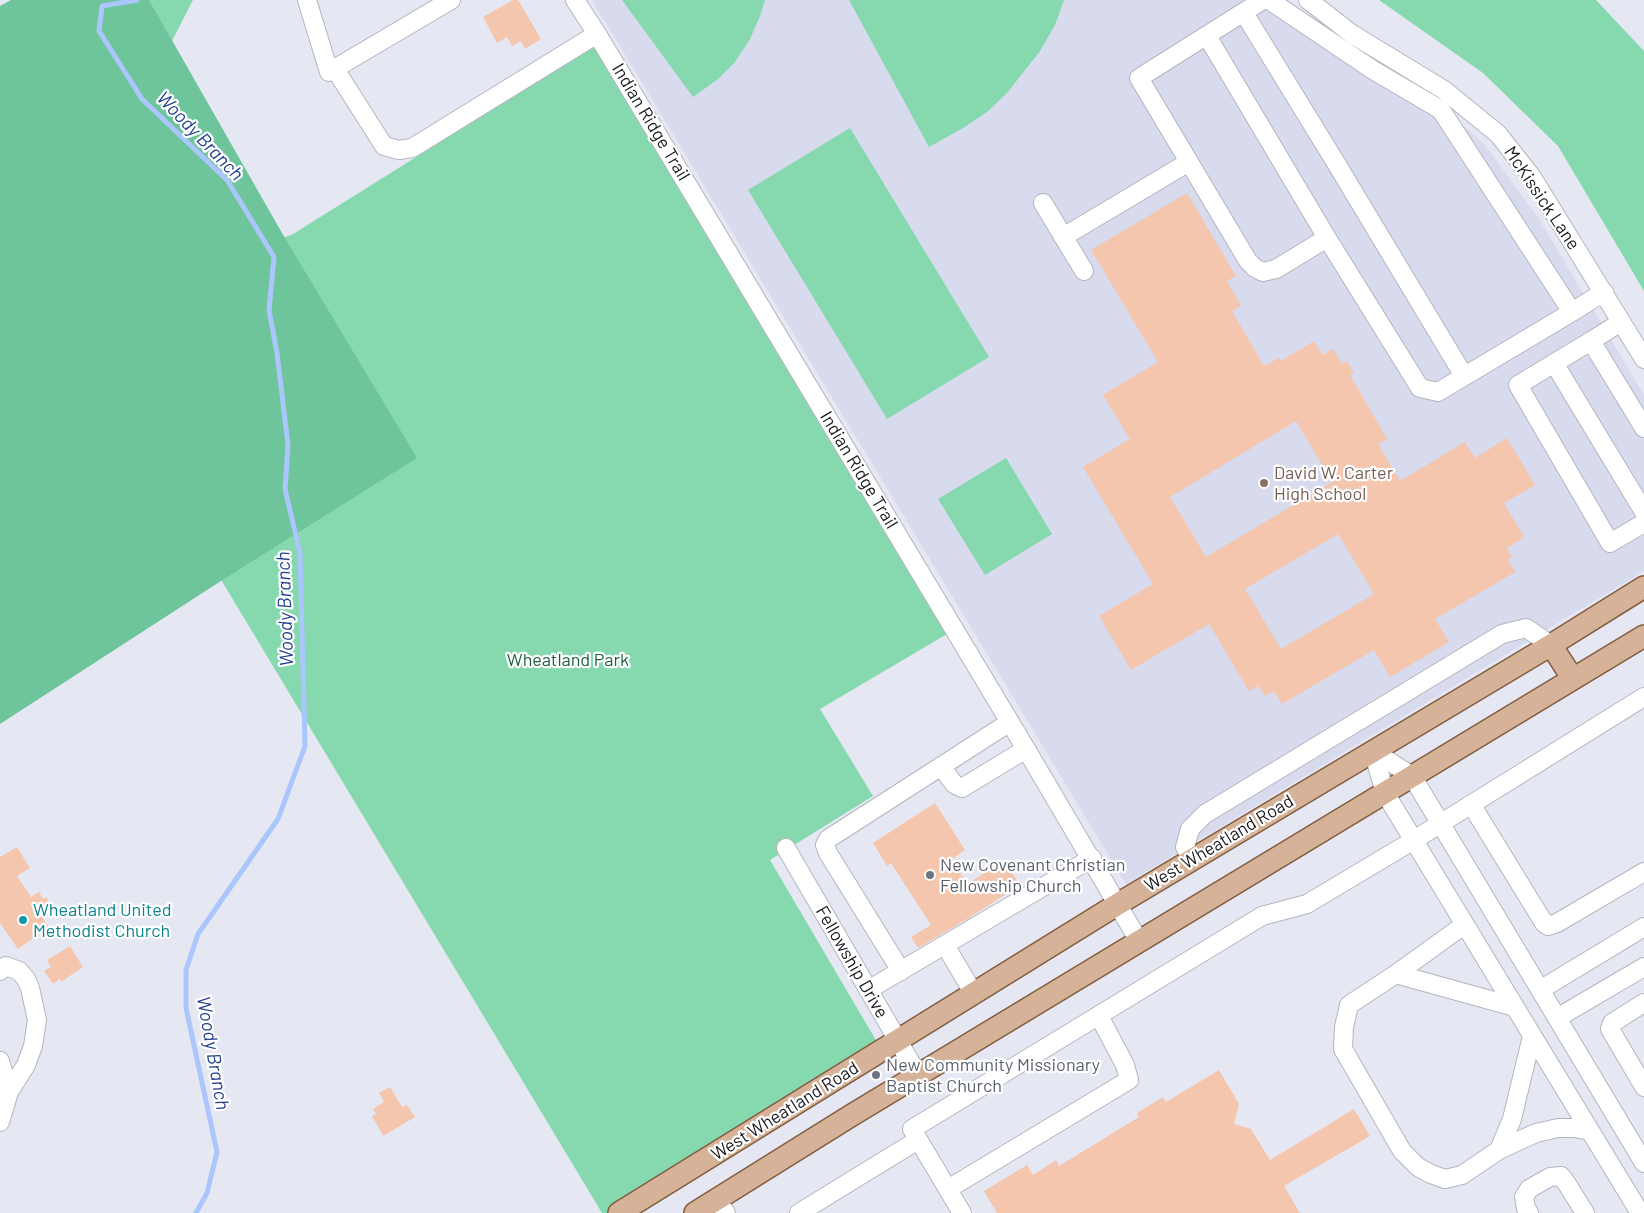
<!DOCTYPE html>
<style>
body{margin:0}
canvas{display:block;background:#e5e7f3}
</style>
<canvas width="1644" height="1213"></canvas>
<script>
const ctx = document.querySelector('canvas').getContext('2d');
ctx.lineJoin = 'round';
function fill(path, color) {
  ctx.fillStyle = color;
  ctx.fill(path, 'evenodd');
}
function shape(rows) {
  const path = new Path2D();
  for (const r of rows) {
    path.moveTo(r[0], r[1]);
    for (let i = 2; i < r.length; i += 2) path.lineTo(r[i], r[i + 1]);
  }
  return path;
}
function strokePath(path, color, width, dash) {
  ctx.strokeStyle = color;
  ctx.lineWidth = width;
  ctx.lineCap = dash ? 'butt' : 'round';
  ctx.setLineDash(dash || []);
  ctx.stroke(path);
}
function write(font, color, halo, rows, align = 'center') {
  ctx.font = font + ' Barlow,sans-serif';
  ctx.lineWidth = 4.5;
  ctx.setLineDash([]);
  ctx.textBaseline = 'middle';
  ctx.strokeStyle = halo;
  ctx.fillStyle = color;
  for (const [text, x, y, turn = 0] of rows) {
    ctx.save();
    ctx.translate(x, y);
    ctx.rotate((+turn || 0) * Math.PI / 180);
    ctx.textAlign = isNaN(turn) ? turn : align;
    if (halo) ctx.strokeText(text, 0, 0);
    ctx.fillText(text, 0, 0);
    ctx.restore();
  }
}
const built = shape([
 [592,0,1284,0,1420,87,1485,145,1539,219,1644,395,1644,571,1126,884]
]);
const green = shape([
 [149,0,193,0,172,41],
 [622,0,765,0,760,16,750,39,735,62,718,79,693,97],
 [849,0,1064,0,1055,25,1040,51,1007,93,987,112,963,128,929,147],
 [1379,0,1596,0,1644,51,1644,291,1558,146,1483,73],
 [594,46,947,634,820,709,873,796,770,860,887,1059,635,1213,602,1213,220,578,283,238,293,234],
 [850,128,989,357,887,419,748,190],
 [1006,458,1052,534,985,575,938,499]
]);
const forest = shape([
 [11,0,149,0,286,240,417,458,224,579,0,724,0,6]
]);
const stream = shape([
 [137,0,102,6,99,31,142,99,227,180,274,257,269,310,277,353,288,445,285,489,300,553,305,746,278,819,198,934,186,970,186,1008,217,1152,207,1193,196,1213]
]);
const building = shape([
 [513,0,518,0,541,39,525,49,521,41,512,46,507,37,497,43,483,17],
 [1187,193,1236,276,1227,281,1241,306,1232,311,1264,366,1279,358,1281,361,1314,341,1322,355,1333,349,1342,364,1347,361,1354,373,1350,375,1387,439,1378,444,1400,481,1465,442,1475,458,1507,438,1535,485,1504,503,1524,537,1507,548,1512,557,1508,560,1515,572,1435,619,1449,642,1390,677,1374,650,1282,704,1274,691,1265,696,1259,686,1249,691,1209,624,1131,670,1099,616,1153,584,1083,467,1130,439,1103,395,1158,362,1091,250],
 [1296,421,1332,482,1206,557,1170,497],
 [1338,534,1374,594,1281,649,1245,589],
 [935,803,965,850,952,859,967,884,1004,860,1020,885,969,918,918,948,911,937,931,925,891,863,887,866,873,843],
 [17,847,30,868,17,876,31,897,39,892,43,899,46,897,54,910,51,912,52,913,43,919,49,927,18,949,0,923,0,857],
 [70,946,83,967,61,982,60,979,53,984,44,971,51,967,47,960],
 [1219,1070,1239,1104,1234,1124,1251,1129,1270,1160,1354,1109,1370,1136,1284,1186,1300,1213,997,1213,984,1191,1027,1165,1033,1175,1056,1160,1059,1166,1139,1117,1137,1113,1163,1097,1166,1102],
 [390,1087,402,1107,407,1105,415,1117,383,1136,372,1116,376,1114,373,1109,384,1102,379,1093]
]);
const minor = shape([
 [307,0,329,72,451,0],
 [575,0,597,34,1026,749,1139,941],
 [1263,0,1139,78,1248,261,1255,268,1263,272,1276,269,1327,238],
 [1269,0,1373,70,1441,110,1572,312,1604,292],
 [1308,0,1352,34,1444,90,1498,134,1532,177,1644,359],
 [1244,13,1336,163,1464,376],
 [1207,36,1327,238,1420,388,1438,392,1572,312],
 [335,69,384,146,399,150,412,148,597,34],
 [1043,203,1084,271],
 [1063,237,1189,162],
 [1621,322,1591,341,1644,428],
 [1591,341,1518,385,1610,543,1644,523],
 [1554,363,1644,512],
 [1373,751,1385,793,1640,1213],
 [1373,751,1412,776,1644,1163],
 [941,766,954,784,962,788,1026,749],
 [1471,804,1544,923,1548,926,1557,923,1644,872],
 [786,848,918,1075],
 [1192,860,1185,847,1190,829,1205,814,1502,634,1526,628,1551,645],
 [1464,925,1396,974,1349,1005,1344,1027,1343,1049,1402,1151,1418,1167,1431,1174,1445,1179,1462,1175,1499,1150,1536,1133,1558,1128,1574,1128,1590,1131],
 [945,945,974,994],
 [0,971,6,966,19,971,26,979,30,988,37,1020,33,1046,26,1065,9,1092,0,1061],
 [901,971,828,853,825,845,828,839,1010,722],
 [1396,974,1515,1007],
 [868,990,1092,858],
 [1540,990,1644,927],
 [1644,1003,1612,1023,1610,1029,1644,1087],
 [1557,1018,1644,967],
 [0,1122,9,1092],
 [1499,1150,1512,1119,1532,1036],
 [948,1189,1129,1080,1125,1065,1099,1016],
 [717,1200,726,1213],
 [799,1213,918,1140],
 [962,1213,912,1129,1262,916,1307,904,1414,840,1644,697],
 [1529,1213,1526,1208,1524,1197,1529,1189,1550,1177,1561,1176,1567,1184,1585,1213]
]);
const major = shape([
 [1551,645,1573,679],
 [619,1213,1118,904,1551,645,1644,587],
 [695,1213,852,1115,1644,636]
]);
const markers = [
 [1264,483,5,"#8d6e63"],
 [930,875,5,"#6b7280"],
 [23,920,5,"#0f9aa8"],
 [876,1075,5,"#6b7280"]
];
const streetNames = [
 ["Indian Ridge Trail",651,122,59],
 ["McKissick Lane",1542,198,56],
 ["Indian Ridge Trail",859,470,59],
 ["West Wheatland Road",1219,843,-31],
 ["Fellowship Drive",852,962,60],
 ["West Wheatland Road",785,1111,-32]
];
const educationNames = [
 ["David W. Carter",1274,473],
 ["High School",1274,494]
];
const parkNames = [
 ["Wheatland Park",568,660]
];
const worshipNames = [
 ["New Covenant Christian",940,865],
 ["Fellowship Church",940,886],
 ["New Community Missionary",886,1065],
 ["Baptist Church",886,1086]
];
const cultureNames = [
 ["Wheatland United",33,910],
 ["Methodist Church",33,931]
];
const waterNames = [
 ["Woody Branch",200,136,46],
 ["Woody Branch",285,609,-92],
 ["Woody Branch",213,1053,80]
];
fill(built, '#d8daed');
fill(green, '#86d9af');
fill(forest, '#6fc59b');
strokePath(stream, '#abc5fd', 5);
fill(building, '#f5c6ae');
strokePath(minor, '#b3b5c0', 20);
strokePath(major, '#835d40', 24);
strokePath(minor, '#fff', 18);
strokePath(major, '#d6b398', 21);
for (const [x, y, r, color] of markers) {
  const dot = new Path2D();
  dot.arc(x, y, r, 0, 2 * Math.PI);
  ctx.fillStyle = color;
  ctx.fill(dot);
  strokePath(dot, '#fff', 2);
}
write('18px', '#1a1a1e', '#fff', streetNames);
write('18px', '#785e54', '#fff', educationNames, 'left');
write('18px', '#1e5f42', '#fff', parkNames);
write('18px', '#5b616d', '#fff', worshipNames, 'left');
write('18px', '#0d838f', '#fff', cultureNames, 'left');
write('italic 19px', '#203e8c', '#fff', waterNames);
</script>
